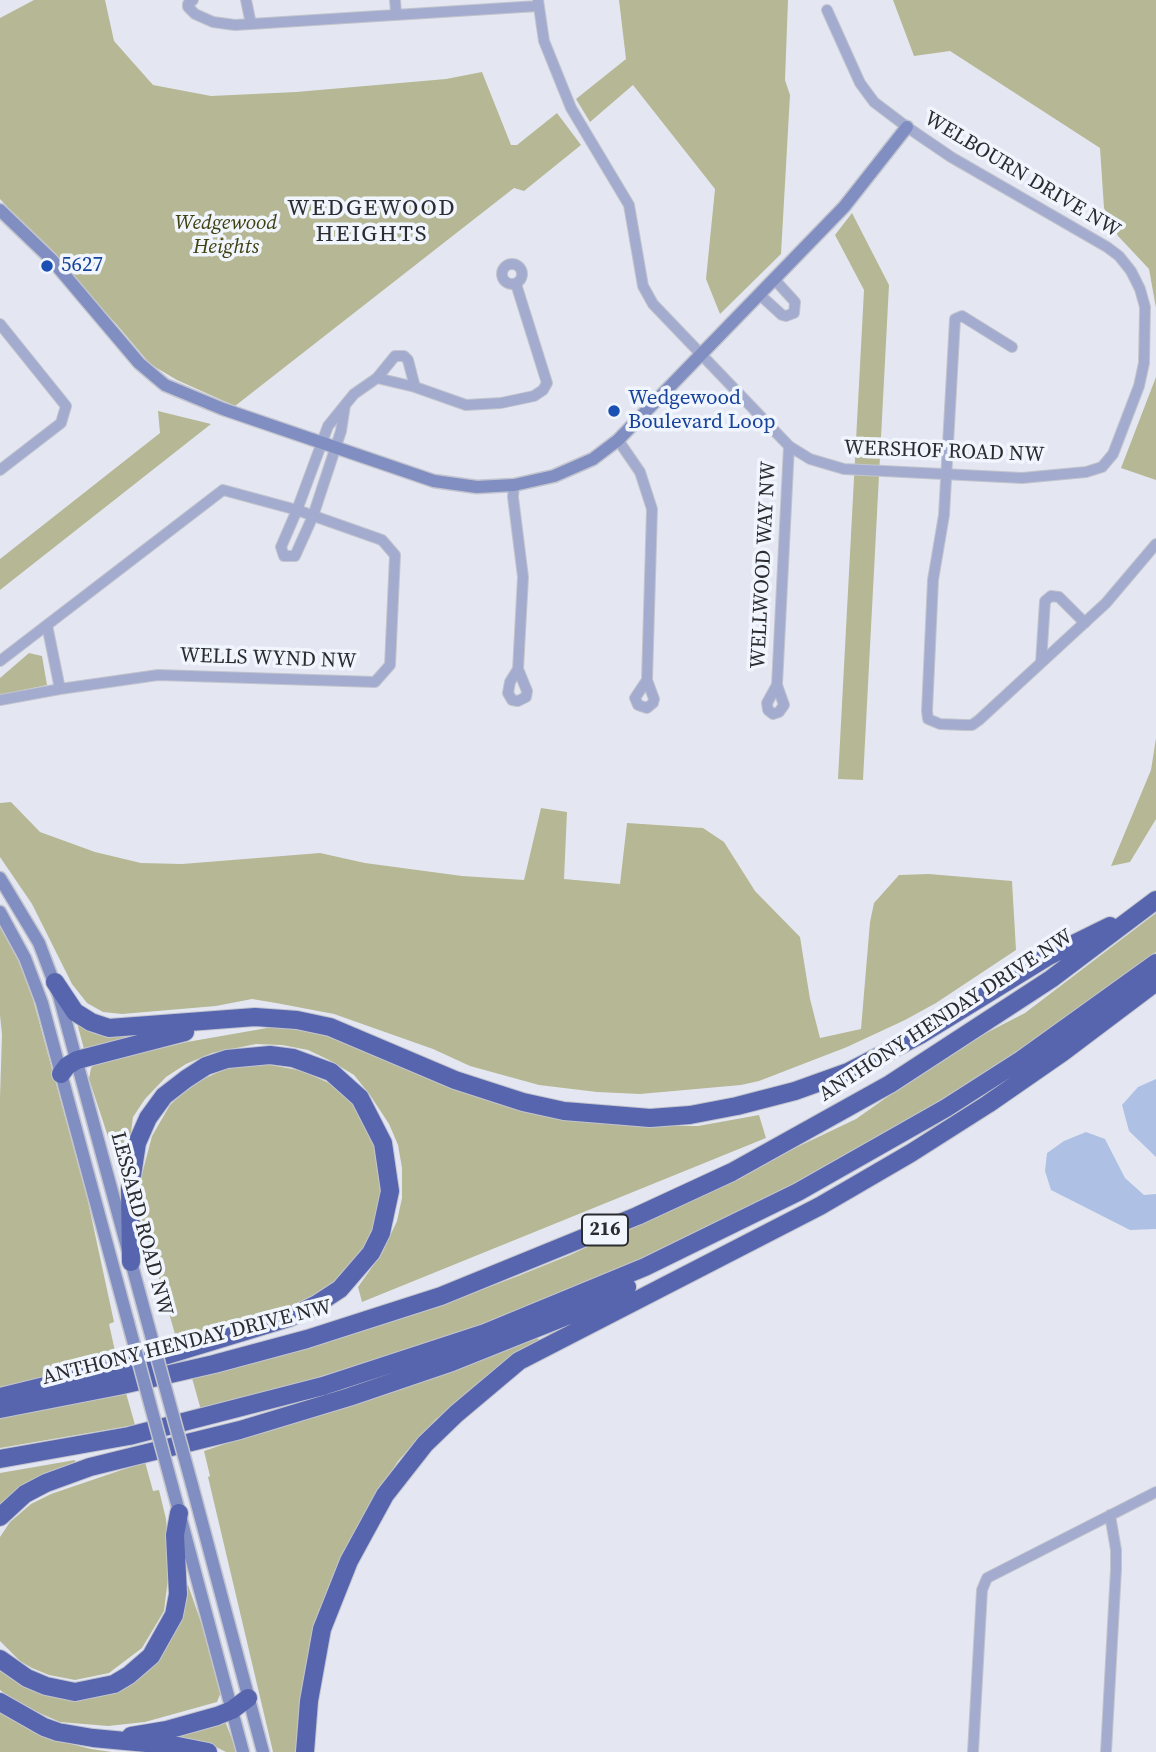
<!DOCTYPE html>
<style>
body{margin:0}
canvas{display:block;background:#e4e7f1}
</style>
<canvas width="1156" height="1752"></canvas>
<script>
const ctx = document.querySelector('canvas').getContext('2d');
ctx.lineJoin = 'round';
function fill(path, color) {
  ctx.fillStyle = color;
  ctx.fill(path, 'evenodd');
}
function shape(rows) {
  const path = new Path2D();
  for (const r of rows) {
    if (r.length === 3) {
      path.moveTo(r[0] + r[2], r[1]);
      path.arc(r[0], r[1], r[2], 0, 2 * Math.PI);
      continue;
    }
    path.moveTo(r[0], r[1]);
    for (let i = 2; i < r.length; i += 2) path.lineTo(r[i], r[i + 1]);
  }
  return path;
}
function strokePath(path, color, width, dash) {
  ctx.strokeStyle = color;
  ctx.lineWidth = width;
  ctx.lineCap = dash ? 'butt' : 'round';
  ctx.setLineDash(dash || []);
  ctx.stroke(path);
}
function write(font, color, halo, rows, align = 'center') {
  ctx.font = font + ' "Source Serif 4",serif';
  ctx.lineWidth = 7;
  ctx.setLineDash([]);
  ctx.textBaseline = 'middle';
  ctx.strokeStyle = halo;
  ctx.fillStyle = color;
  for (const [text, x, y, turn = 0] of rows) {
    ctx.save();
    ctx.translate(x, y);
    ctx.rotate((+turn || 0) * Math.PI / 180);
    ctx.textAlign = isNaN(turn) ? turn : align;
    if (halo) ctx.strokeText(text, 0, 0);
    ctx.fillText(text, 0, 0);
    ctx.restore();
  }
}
const green = shape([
 [34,0,105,0,114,41,153,85,211,96,296,92,446,79,482,72,511,145,517,145,557,113,581,145,524,191,514,188,235,406,177,380,150,364,118,326,0,199,0,18],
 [619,0,788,0,785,80,790,95,781,254,720,314,706,279,715,189,633,85,590,122,576,99,626,59],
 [893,0,1156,0,1156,308,1149,269,1118,236,1104,208,1100,148,950,51,914,56],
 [852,213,889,285,863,780,838,779,864,290,835,235],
 [1156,377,1156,480,1121,468],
 [158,411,211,424,0,590,0,559,160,433],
 [29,653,42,656,47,685,0,695,0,678],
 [1156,738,1156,819,1130,862,1111,866,1151,770],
 [11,802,40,832,95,852,141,863,182,864,320,853,365,863,462,876,524,880,541,808,567,812,564,879,620,884,627,823,703,828,724,842,755,891,800,937,810,999,820,1038,861,1029,870,922,874,903,899,875,929,874,1012,881,1016,950,936,1003,905,1020,847,1047,759,1081,741,1085,640,1094,597,1092,539,1085,470,1066,433,1049,334,1014,276,1003,252,999,216,1006,122,1014,103,1012,87,1003,72,984,32,904,0,857,0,803],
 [1156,913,1156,952,1135,969,1059,1023,968,1084,780,1194,589,1284,472,1329,303,1382,201,1410,192,1378,228,1370,324,1343,441,1305,518,1276,570,1255,856,1119,955,1049,1025,1013],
 [0,923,19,959,31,992,87,1197,114,1322,109,1324,117,1360,0,1387,0,1097,2,1035,0,1015],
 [77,1023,95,1034,130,1037,129,1039,84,1049],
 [267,1028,301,1028,343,1039,597,1122,661,1126,698,1126,759,1115,766,1138,362,1302,358,1287,382,1253,397,1221,402,1198,402,1168,398,1145,389,1124,370,1095,354,1075,329,1060,308,1050,282,1045,256,1044,212,1053,186,1064,166,1077,145,1099,133,1117,125,1178,122,1179,89,1079,91,1068,95,1064,187,1042],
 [239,1065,271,1065,303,1071,333,1085,363,1111,384,1175,377,1231,351,1273,298,1307,179,1348,140,1212,138,1196,142,1174,152,1136,170,1105,191,1085,227,1068],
 [535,1338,539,1339,538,1342,436,1419,398,1461,357,1526,321,1608,298,1752,273,1752,208,1477,210,1476,204,1451],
 [126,1393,135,1425,0,1448,0,1417],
 [75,1460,75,1465,0,1507,0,1473],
 [145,1462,153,1491,159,1490,166,1519,170,1562,164,1611,142,1648,109,1673,75,1680,49,1675,32,1668,20,1661,0,1641,0,1537,10,1522,31,1504,51,1494],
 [188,1585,204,1631,221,1692,217,1702,145,1722,108,1726,60,1722,19,1704,0,1690,0,1667,50,1693,150,1665,169,1643,181,1612,186,1586],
 [0,1713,48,1738,91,1749,112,1752,0,1752],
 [225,1721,237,1752,226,1752,212,1745,176,1741,172,1734]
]);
const water = shape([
 [1156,1079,1156,1157,1129,1131,1122,1105,1138,1087],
 [1086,1132,1105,1139,1125,1178,1144,1195,1156,1194,1156,1229,1130,1230,1051,1190,1045,1171,1047,1153,1064,1141]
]);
const street = shape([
 [193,0,188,4,188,7,195,14,213,22,235,25,538,6],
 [246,0,251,24],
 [395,0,396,13],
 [538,0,544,41,571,108,629,205,643,286,653,304,789,446,810,459,844,469,1022,478,1086,472,1102,467,1113,454,1139,386,1144,363,1145,307,1140,289,1131,271,1119,256,1107,247,951,157,907,127,874,102,860,83,827,10],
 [512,274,10],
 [760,295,782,315,786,316,794,313,795,302,775,280],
 [0,324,66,406,61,423,0,470],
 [1012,347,962,316,955,319,944,515,933,580,927,711,928,719,940,724,964,725,972,725,979,720,1106,603,1156,544],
 [377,378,415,387,466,405,501,403,534,396,543,390,547,383,516,284],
 [345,405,341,431,313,516,295,556,284,556,281,547,297,510,328,426,345,405,354,394,377,378,395,356,404,356,408,360,415,387],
 [618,440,640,472,652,509,647,680,635,698,638,705,647,708,653,703,654,699,647,680],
 [514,485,513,497,523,577,518,669,510,682,508,693,512,700,518,701,526,697,527,691,518,669],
 [47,625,60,689],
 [0,661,223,490,297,510,382,540,395,555,390,665,375,682,158,675,60,689,0,700],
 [1041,663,1045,601,1051,596,1059,597,1085,623],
 [777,685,784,705,779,712,773,714,768,710,767,703,777,685,789,446],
 [973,1752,982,1590,987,1578,1156,1492],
 [1106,1752,1116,1569,1116,1550,1110,1515]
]);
const secondary = shape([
 [0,210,51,259,139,363,165,385,223,409,434,481,477,487,514,485,554,476,593,459,618,440,844,207,907,127],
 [0,878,39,943,59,996,146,1317],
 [0,912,25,958,42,1003,128,1322],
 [192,1485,263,1752],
 [173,1489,243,1752]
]);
const highway = shape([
 [55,982,75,1012,91,1022,109,1028,255,1017,297,1020,330,1027,455,1080,523,1102,564,1111,650,1118,690,1115,737,1106,795,1091,848,1072,920,1035,1047,957,1110,926],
 [61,1074,67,1066,77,1060,185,1032],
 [0,1397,151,1360,289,1318,317,1304,340,1289,371,1253,381,1233,390,1191,383,1143,360,1098,331,1072,293,1058,270,1055,227,1059,206,1066,186,1079,164,1096,148,1118,137,1143,130,1189,131,1262],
 [0,1409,118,1386,214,1364,307,1339,441,1296,637,1216,732,1172,890,1084,1051,979,1156,900],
 [0,1459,129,1436,323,1386,485,1333,645,1267,798,1192,946,1108,1021,1060,1156,963],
 [0,1517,25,1494,46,1483,90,1467,240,1430,349,1397,452,1362,572,1314,627,1287],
 [0,1659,27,1678,46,1686,75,1692,114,1684,129,1675,151,1656,174,1615,178,1594,175,1535,179,1513],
 [0,1702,44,1727,58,1732,93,1738,178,1746,208,1752],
 [131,1736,167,1730,217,1716,232,1710,248,1698],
 [305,1752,309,1701,322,1629,349,1561,385,1495,425,1444,456,1414,519,1361,820,1206,911,1153,988,1104,1063,1052,1156,982]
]);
const secondaryBridge = shape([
 [146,1317,192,1485],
 [128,1322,173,1489]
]);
const markers = [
 [47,266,7,"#1a4fb4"],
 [614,411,7,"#1a4fb4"]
];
const shields = [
 [605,1230,46]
];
const shieldNames = [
 ["216",605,1230]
];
const streetNames = [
 ["WELBOURN DRIVE NW",1022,175,31],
 ["WERSHOF ROAD NW",944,452,2],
 ["WELLWOOD WAY NW",764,565,-87],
 ["WELLS WYND NW",268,659,2],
 ["ANTHONY HENDAY DRIVE NW",946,1016,-33],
 ["LESSARD ROAD NW",141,1224,75],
 ["ANTHONY HENDAY DRIVE NW",187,1343,-14]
];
const parkNames = [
 ["Wedgewood",226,224],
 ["Heights",226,248]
];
const transitNames = [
 ["5627",61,266],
 ["Wedgewood",628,399],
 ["Boulevard Loop",628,423]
];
const neighbourhoodNames = [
 ["WEDGEWOOD",372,209],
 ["HEIGHTS",372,235]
];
fill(green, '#b6b895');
fill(water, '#aec1e5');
strokePath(street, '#c3c5ce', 12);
strokePath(secondary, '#c3c5ce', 15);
strokePath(highway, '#c3c5ce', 20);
strokePath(street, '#a3accf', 10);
strokePath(secondary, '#818ec1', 12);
strokePath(highway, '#5665ad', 18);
strokePath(secondaryBridge, '#c3c5ce', 15, []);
strokePath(secondaryBridge, '#818ec1', 12);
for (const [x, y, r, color] of markers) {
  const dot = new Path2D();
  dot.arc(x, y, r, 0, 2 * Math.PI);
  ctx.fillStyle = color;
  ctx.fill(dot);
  strokePath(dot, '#f1f5fe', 2.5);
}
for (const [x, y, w] of shields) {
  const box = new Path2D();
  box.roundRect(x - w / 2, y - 15.5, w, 31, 5);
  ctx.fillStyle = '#f1f5fe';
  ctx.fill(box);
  strokePath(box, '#2b2c30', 2);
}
write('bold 19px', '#2b2c30', null, shieldNames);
write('21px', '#2b2c30', '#f1f5fe', streetNames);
write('italic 21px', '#3f400f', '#f1f5fe', parkNames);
write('21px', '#164399', '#f1f5fe', transitNames, 'left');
ctx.letterSpacing = '2px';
write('23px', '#2b2c30', '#f1f5fe', neighbourhoodNames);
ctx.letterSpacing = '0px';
</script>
